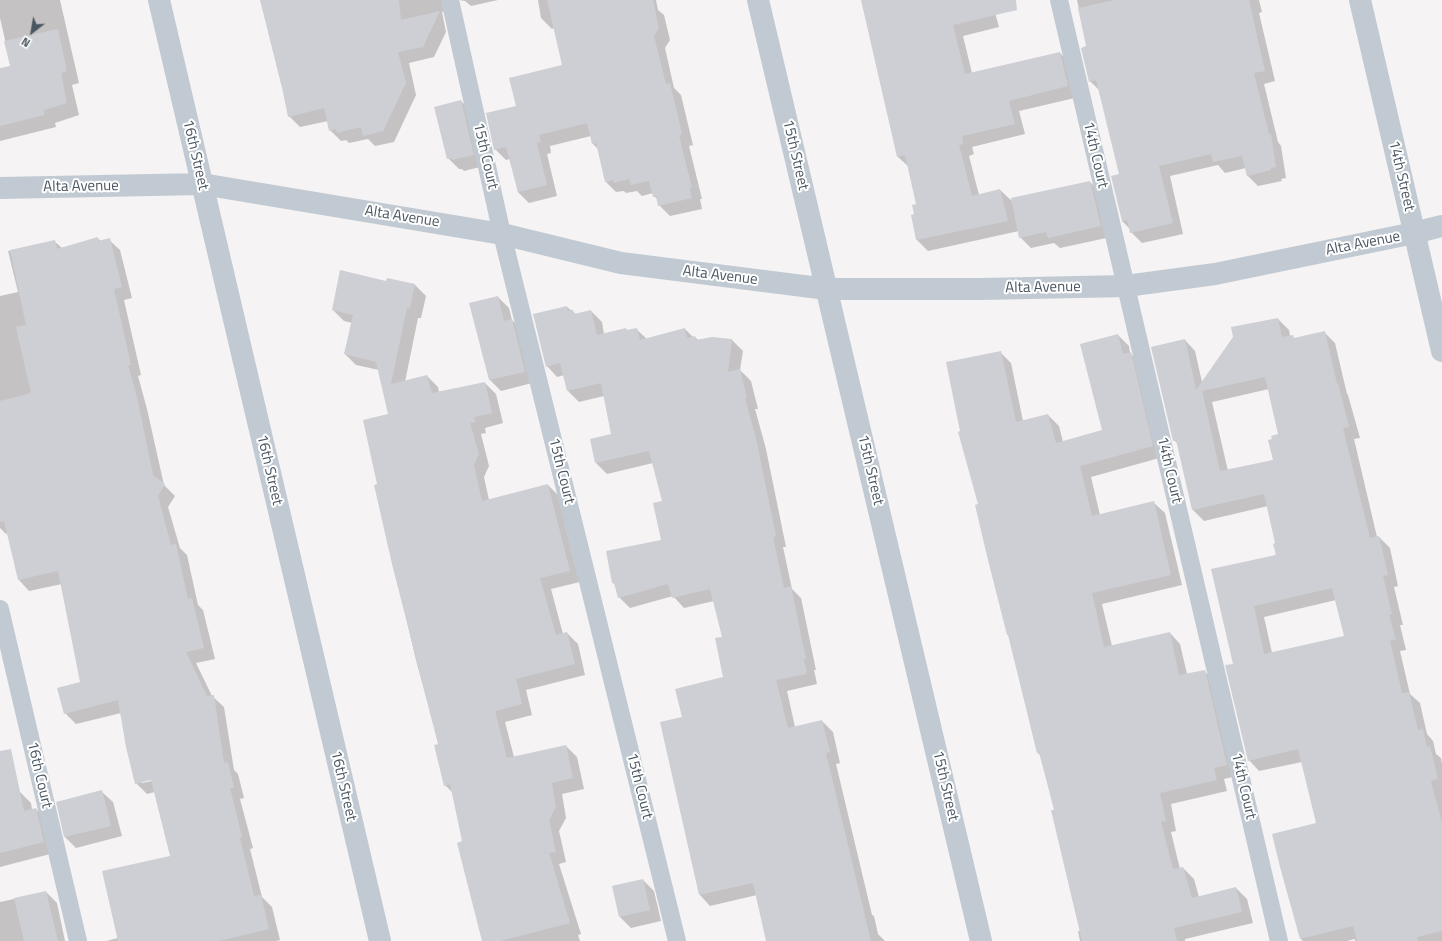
<!DOCTYPE html>
<style>
body{margin:0}
#map{position:relative;width:1442px;height:941px;overflow:hidden;background:#f5f3f3;font-family:"Titillium Web",sans-serif}
canvas{display:block}
.north{position:absolute;left:12px;top:12px;width:40px;height:40px;-webkit-text-stroke:3px #fff;paint-order:stroke;rotate:211deg;font-size:11px;font-weight:700;line-height:16px;text-align:center;color:#4a5661}
.north::after{content:'';display:block;margin:auto;width:14px;height:18px;background:#4a5661;clip-path:polygon(50% 0,100% 100%,50% 72%,0 100%)}
</style>
<div id="map">
<canvas width="1442" height="941"></canvas>
<div class="north">N</div>
</div>
<script>
const ctx = document.querySelector('canvas').getContext('2d');
ctx.lineJoin = 'round';
function fill(path, color) {
  ctx.fillStyle = color;
  ctx.fill(path, 'evenodd');
}
function shape(rows) {
  const path = new Path2D();
  for (const r of rows) {
    path.moveTo(r[0], r[1]);
    for (let i = 2; i < r.length; i += 2) path.lineTo(r[i], r[i + 1]);
  }
  return path;
}
function strokePath(path, color, width, dash) {
  ctx.strokeStyle = color;
  ctx.lineWidth = width;
  ctx.lineCap = dash ? 'butt' : 'round';
  ctx.setLineDash(dash || []);
  ctx.stroke(path);
}
function write(font, color, halo, rows, align = 'center') {
  ctx.font = font + ' "Titillium Web",sans-serif';
  ctx.lineWidth = 4;
  ctx.setLineDash([]);
  ctx.textBaseline = 'middle';
  ctx.strokeStyle = halo;
  ctx.fillStyle = color;
  for (const [text, x, y, turn = 0] of rows) {
    ctx.save();
    ctx.translate(x, y);
    ctx.rotate((+turn || 0) * Math.PI / 180);
    ctx.textAlign = isNaN(turn) ? turn : align;
    if (halo) ctx.strokeText(text, 0, 0);
    ctx.fillText(text, 0, 0);
    ctx.restore();
  }
}
const shadow = shape([
 [0,0,60,0,79,83,72,85,79,115,55,123,56,127,0,141,0,69,11,66,0,18],
 [261,0,498,0,471,6,465,1,459,0,451,10,442,12,446,32,434,57,409,63,416,95,394,142,375,146,368,139,349,143,346,140,341,141,330,130,328,121,300,127,289,116,284,92],
 [538,0,656,0,658,10,664,15,670,40,665,48,674,88,681,95,693,145,689,146,702,199,700,199,702,209,670,216,659,205,658,200,654,196,653,193,642,196,637,191,626,193,624,191,616,192,606,182,598,149,593,144,591,136,550,146,551,153,547,154,557,196,529,203,518,192,510,159,506,160,495,149,517,107,563,65,554,28,552,29,541,18],
 [862,0,988,0,993,5,999,27,963,36,972,73,1060,53,1071,64,1079,97,1019,111,1025,134,972,147,974,154,969,156,979,195,1000,190,1013,202,1090,182,1101,193,1111,237,1060,248,1054,243,1031,248,1020,237,1019,231,928,251,917,240,915,215,917,205,909,167,898,157],
 [1077,0,1259,0,1262,12,1259,13,1275,81,1264,84,1278,142,1281,146,1286,178,1281,179,1282,181,1258,186,1247,175,1246,168,1225,173,1218,165,1170,176,1183,234,1142,243,1131,232,1130,229,1122,221,1120,175,1100,91,1090,81,1087,47],
 [461,101,472,112,484,166,464,171,462,169,459,169,448,158],
 [97,238,101,241,109,240,120,250,132,298,124,300,141,375,138,376,147,409,164,485,175,496,168,507,180,548,187,555,198,605,203,610,215,659,196,663,212,696,224,707,234,770,238,774,244,798,240,799,253,848,250,849,262,897,272,907,280,940,276,941,106,941,118,938,171,856,155,792,147,794,136,783,121,713,76,724,65,713,81,682,62,584,29,591,19,580,8,533,6,534,0,528,0,296,18,292,8,251,54,241,62,248],
 [156,778,156,780,142,783,142,781],
 [387,279,415,285,426,296,421,318,418,318,405,382,427,376,438,387,439,392,485,383,496,394,503,423,485,428,486,433,481,434,489,466,484,477,489,500,548,485,559,496,580,582,551,589,563,634,567,633,578,644,585,675,526,690,532,715,505,722,514,757,566,746,577,757,584,789,562,794,566,818,559,831,566,862,559,864,581,934,578,935,580,941,483,941,453,793,445,785,439,745,416,660,375,486,379,485,389,415,379,370,356,365,345,354,352,323,344,321,333,310,387,282],
 [498,297,509,308,512,320,523,331,536,382,501,391,490,380,471,304],
 [567,307,577,315,591,311,602,322,604,334,626,329,628,331,636,329,647,339,685,329,693,337,695,337,699,341,732,340,743,351,740,370,751,381,758,409,755,409,766,449,786,547,783,547,792,589,801,598,816,670,814,670,817,684,787,691,795,727,822,721,833,732,840,763,836,764,872,915,874,916,878,934,885,941,768,941,757,895,710,906,700,895,683,718,725,678,723,638,714,601,684,608,673,596,630,608,619,597,616,586,613,583,662,541,664,502,653,463,607,474,596,463,612,435,604,396,579,402,568,391,564,375,557,377,547,366],
 [1278,319,1289,330,1290,336,1292,336,1295,339,1324,332,1335,343,1347,394,1348,395,1360,438,1354,439,1377,537,1379,537,1390,548,1398,586,1394,587,1403,625,1400,625,1406,650,1400,651,1410,694,1420,703,1427,734,1433,741,1436,754,1441,758,1442,764,1442,941,1355,941,1355,939,1347,941,1303,941,1301,939,1281,866,1317,824,1302,762,1259,771,1249,760,1234,664,1212,570,1277,555,1277,544,1268,506,1204,521,1193,510,1178,444,1174,440,1185,340,1195,351,1202,382],
 [1269,389,1279,435,1274,460,1228,471,1212,402],
 [1336,600,1345,637,1272,653,1264,617],
 [1118,335,1129,346,1130,353,1141,364,1163,457,1091,477,1100,515,1154,503,1165,513,1182,585,1102,604,1112,646,1170,633,1180,644,1187,674,1204,671,1215,682,1237,776,1224,779,1227,791,1171,804,1176,831,1171,832,1180,869,1183,868,1194,879,1199,897,1236,888,1247,899,1253,923,1185,939,1185,941,1080,941,1078,931,1081,931,1056,810,1040,755,1037,752,979,505,1000,352,1011,363,1023,421,1048,415,1059,426,1063,442,1103,431],
 [20,792,31,803,32,810,36,809,46,820,54,853,0,867,0,797],
 [102,792,113,802,122,836,76,848,65,837,57,803],
 [643,880,654,891,661,921,631,928,620,917,613,886],
 [46,892,57,903,65,941,0,941,0,902]
]);
const building = shape([
 [260,0,399,0,401,20,440,11,423,47,398,52,406,83,383,131,363,136,361,127,337,133,336,129,329,131,324,108,288,117,283,92],
 [547,0,653,0,659,28,654,36,666,84,670,83,682,134,679,135,692,188,690,188,692,198,658,206,656,196,653,197,649,181,631,185,629,179,614,183,614,180,605,182,596,143,592,144,587,123,539,135,541,142,537,143,547,185,518,192,506,147,494,150,486,113,516,106,509,78,562,65],
 [861,0,1016,0,1017,10,953,25,965,74,1060,52,1068,86,1009,101,1015,124,962,136,963,144,959,145,972,196,1000,189,1008,221,916,240,911,215,914,214,912,205,916,204,905,155,897,157],
 [1115,0,1249,0,1265,71,1254,73,1268,130,1269,134,1271,134,1276,167,1271,168,1271,170,1247,176,1242,156,1213,162,1211,154,1159,166,1173,223,1130,233,1127,220,1122,221,1111,176,1119,174,1096,80,1089,82,1081,48,1086,46,1078,8],
 [58,29,67,71,61,73,67,103,44,110,44,115,0,126,0,68,10,66,4,41],
 [461,100,474,155,452,160,452,158,447,159,434,107],
 [1090,181,1101,226,1048,238,1046,232,1019,238,1011,198],
 [98,237,98,241,110,238,122,287,114,289,131,365,128,365,137,397,153,475,165,484,158,496,171,545,176,544,188,599,192,598,204,648,186,652,207,696,214,695,224,763,228,762,234,788,230,788,242,837,240,838,254,896,261,895,269,929,219,941,118,941,102,871,170,856,151,780,135,784,126,747,118,700,64,714,57,688,80,682,58,571,18,580,4,521,0,522,0,401,31,393,16,327,26,325,10,250,55,240,57,249],
 [340,270,386,281,387,278,415,284,410,308,407,307,391,384,427,375,432,393,485,382,492,413,474,417,476,422,470,423,479,454,474,465,482,501,548,484,570,571,540,578,556,635,567,632,575,664,516,679,522,704,495,711,507,758,566,745,573,778,552,783,556,807,549,820,556,852,549,853,570,923,500,941,482,941,457,843,462,841,450,784,444,786,434,745,438,744,392,564,374,485,377,484,363,420,388,414,376,362,344,354,353,315,332,310],
 [498,296,504,321,512,319,525,372,489,380,469,303],
 [567,306,568,311,573,310,574,314,591,310,597,335,626,328,626,330,637,328,640,340,685,328,687,338,695,336,696,340,712,337,732,339,728,372,740,369,747,398,745,398,756,438,776,536,773,537,784,588,791,586,806,659,804,659,807,674,776,680,788,728,822,720,830,752,826,753,871,941,766,941,753,883,699,895,660,722,682,717,675,689,723,677,715,638,722,637,710,589,672,598,668,584,618,598,614,583,612,583,606,551,661,540,653,503,662,501,649,451,595,463,590,439,611,434,601,383,567,391,560,363,546,367,533,314],
 [1278,318,1282,337,1293,335,1294,338,1325,331,1337,384,1338,383,1349,427,1343,428,1370,538,1379,536,1388,575,1383,576,1392,614,1389,615,1396,639,1390,641,1402,693,1409,692,1418,730,1423,729,1427,747,1430,746,1438,779,1431,781,1442,823,1442,931,1417,937,1418,941,1357,941,1353,926,1300,939,1280,867,1272,834,1316,823,1298,749,1248,761,1225,665,1233,664,1211,569,1276,555,1273,544,1275,543,1264,494,1192,510,1176,440,1173,441,1151,347,1185,339,1196,390,1233,337,1231,327],
 [1265,377,1278,434,1271,436,1272,439,1268,440,1273,460,1220,471,1202,391],
 [1332,588,1344,636,1264,654,1254,606],
 [1118,334,1123,354,1131,352,1153,446,1080,466,1092,516,1154,501,1171,575,1092,593,1104,647,1170,632,1179,675,1205,670,1227,765,1214,768,1217,780,1160,793,1166,821,1161,822,1173,869,1183,867,1192,898,1236,887,1242,912,1174,928,1177,941,1082,941,1051,810,1054,810,1039,752,1037,753,1008,635,1007,635,987,556,975,505,978,504,958,432,960,431,946,362,1001,351,1016,422,1048,414,1056,443,1102,430,1080,344],
 [11,749,24,811,36,808,44,842,0,853,0,751],
 [102,790,111,826,64,837,56,802],
 [643,879,650,910,619,917,612,886],
 [46,891,58,941,24,941,14,898]
]);
const service = shape([
 [450,0,502,234,677,941],
 [1059,0,1279,941],
 [0,609,78,941]
]);
const minor = shape([
 [159,0,380,941],
 [758,0,981,941],
 [0,188,202,184,502,234,621,263,827,289,982,289,1126,286,1215,274,1414,233,1442,226]
]);
const tertiary = shape([
 [1360,0,1442,351]
]);
const streetNames = [
 ["16th Street",195,155,77],
 ["15th Street",795,155,77],
 ["14th Court",1095,155,77],
 ["15th Court",485,156,77],
 ["14th Street",1401,176,77],
 ["Alta Avenue",81,187,-1],
 ["Alta Avenue",402,217,9],
 ["Alta Avenue",1363,244,-11],
 ["Alta Avenue",720,276,7],
 ["Alta Avenue",1043,288,-1],
 ["16th Street",269,470,77],
 ["15th Street",870,470,77],
 ["14th Court",1169,470,77],
 ["15th Court",561,471,76],
 ["16th Court",39,775,77],
 ["16th Street",343,786,77],
 ["15th Court",639,786,76],
 ["15th Street",945,786,77],
 ["14th Court",1243,786,77]
];
fill(shadow, '#0003');
fill(building, '#cdcfd5');
strokePath(service, '#c1cad2', 18);
strokePath(minor, '#c1cad2', 22);
strokePath(tertiary, '#c1cad2', 22);
write('15px', '#4a5661', '#fff', streetNames);
</script>
